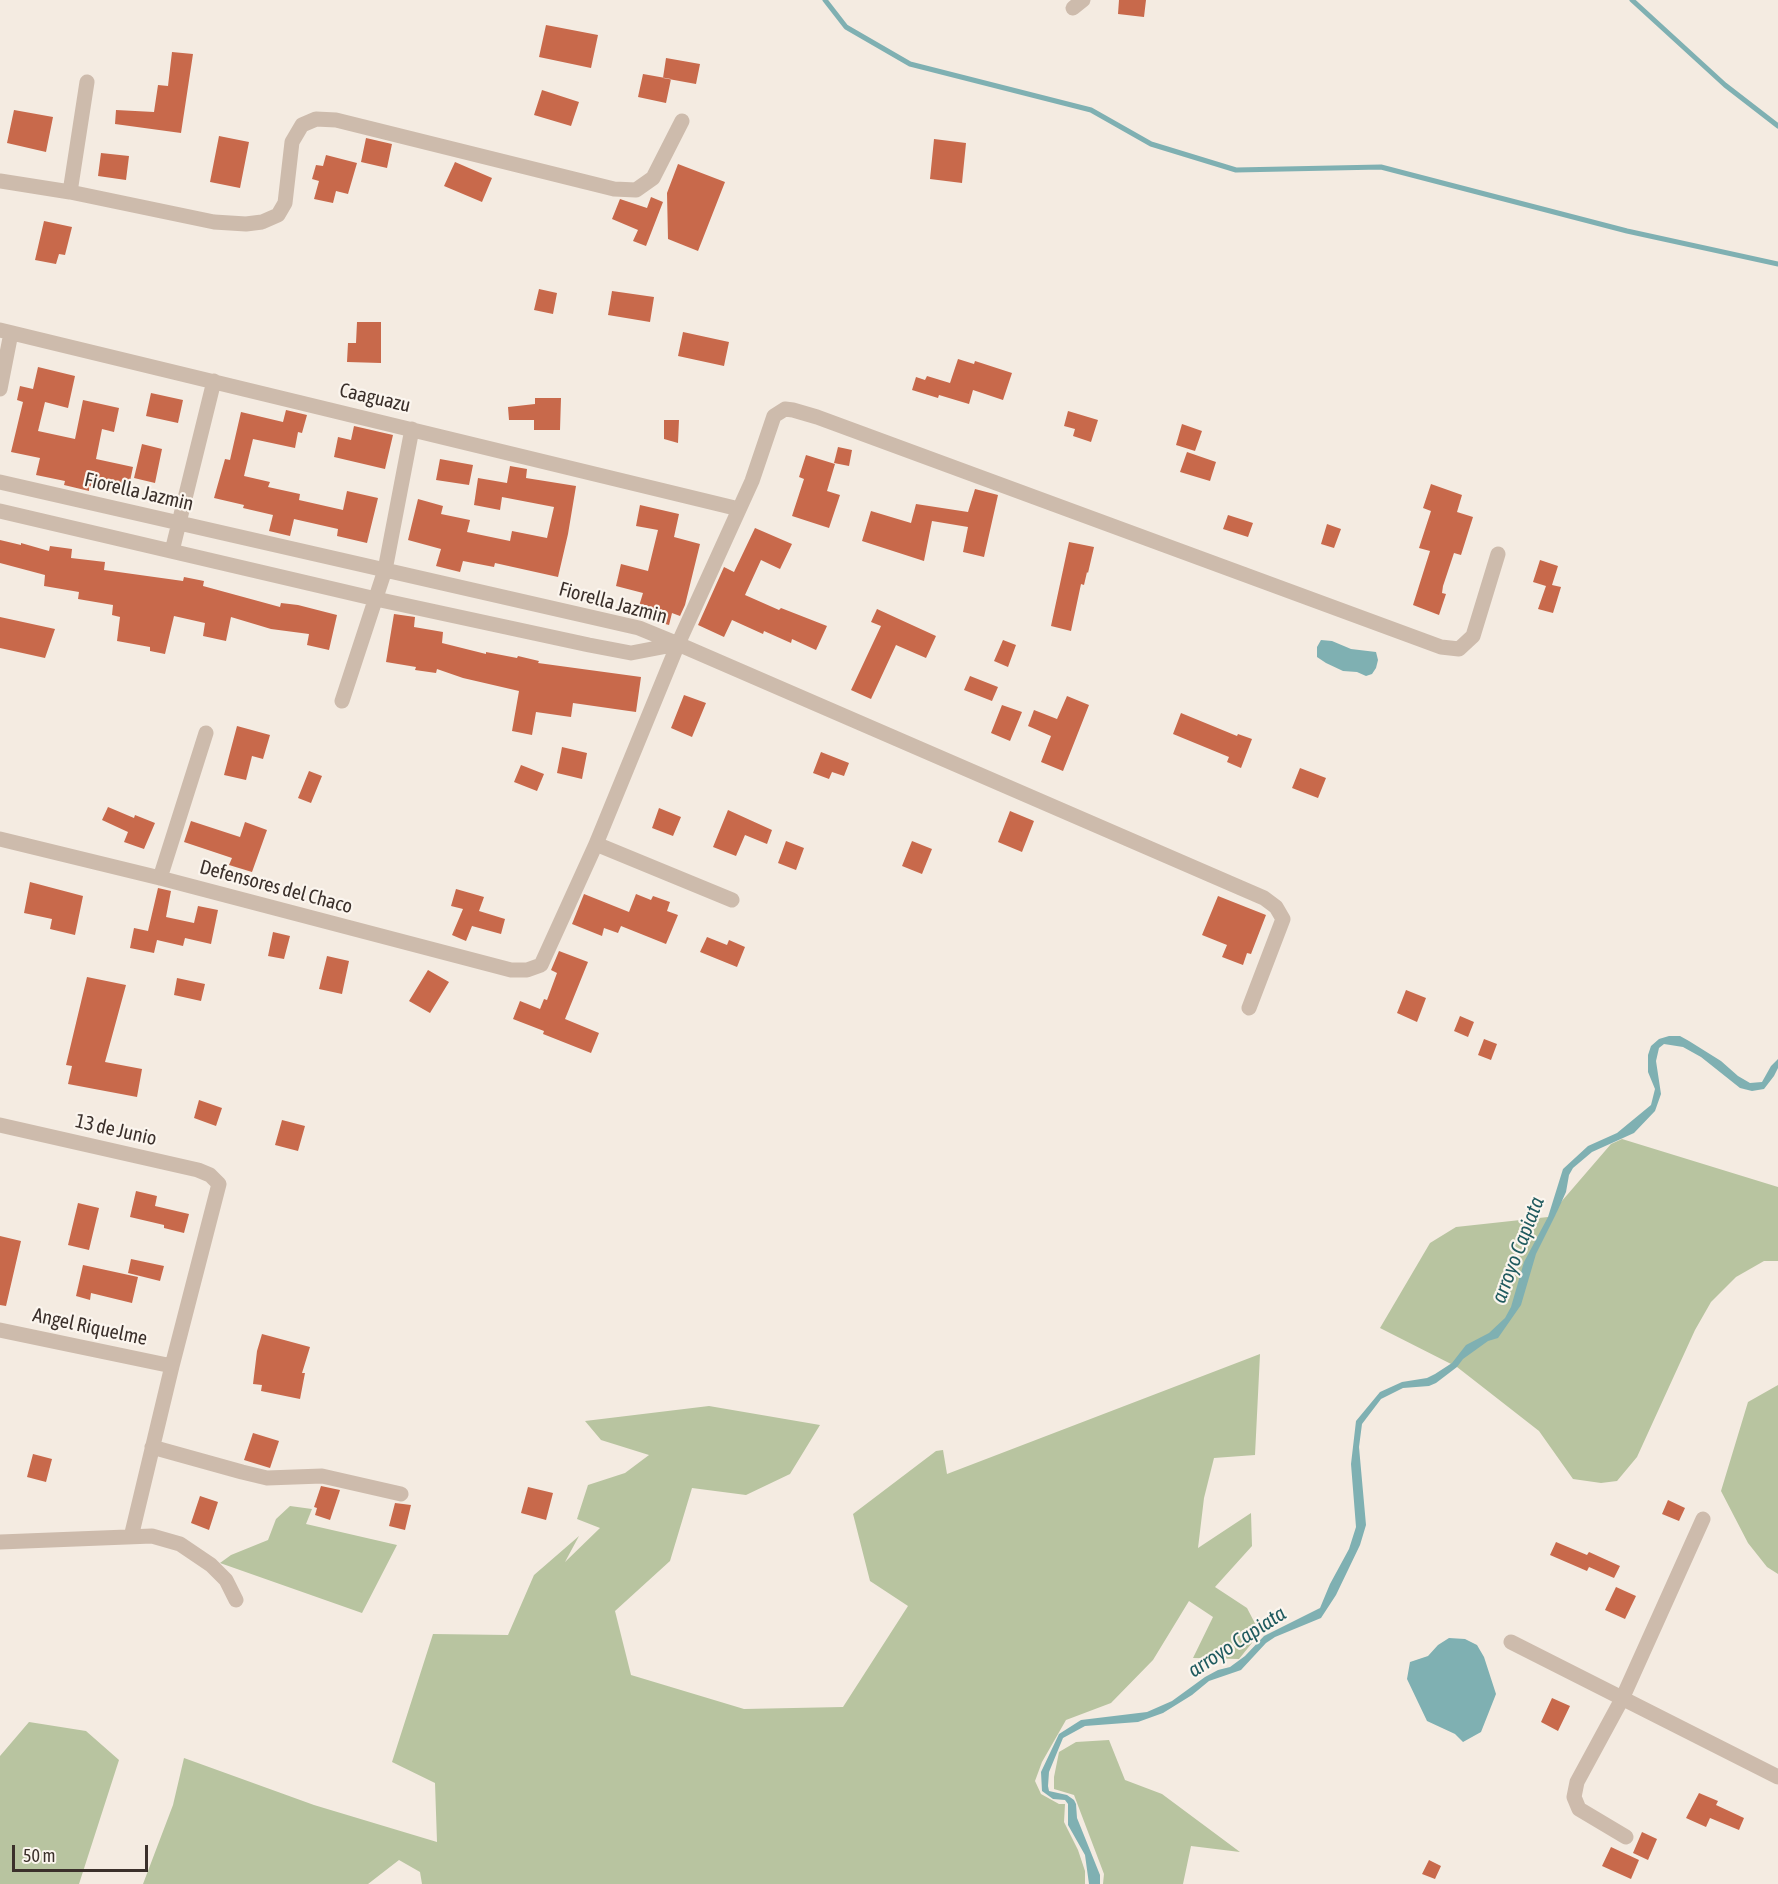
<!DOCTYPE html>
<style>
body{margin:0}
#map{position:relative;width:1778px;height:1884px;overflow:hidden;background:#f4ebe1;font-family:"Asap Condensed",sans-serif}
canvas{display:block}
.scale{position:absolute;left:12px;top:1845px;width:136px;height:27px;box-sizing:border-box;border:3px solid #3b302b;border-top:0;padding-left:8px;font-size:18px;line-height:21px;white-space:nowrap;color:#3b302b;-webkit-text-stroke:4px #fbf5ee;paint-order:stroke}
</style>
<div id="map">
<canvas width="1778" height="1884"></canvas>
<div class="scale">50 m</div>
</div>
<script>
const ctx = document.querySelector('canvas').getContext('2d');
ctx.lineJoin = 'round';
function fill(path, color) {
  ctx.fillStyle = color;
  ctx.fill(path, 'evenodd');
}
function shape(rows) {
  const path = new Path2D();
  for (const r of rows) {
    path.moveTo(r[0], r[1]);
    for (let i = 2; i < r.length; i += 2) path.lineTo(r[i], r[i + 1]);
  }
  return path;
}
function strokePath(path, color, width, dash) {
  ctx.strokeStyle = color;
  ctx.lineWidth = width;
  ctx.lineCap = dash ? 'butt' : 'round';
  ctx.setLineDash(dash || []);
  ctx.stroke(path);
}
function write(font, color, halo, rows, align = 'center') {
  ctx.font = font + ' "Asap Condensed",sans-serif';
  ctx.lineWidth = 4.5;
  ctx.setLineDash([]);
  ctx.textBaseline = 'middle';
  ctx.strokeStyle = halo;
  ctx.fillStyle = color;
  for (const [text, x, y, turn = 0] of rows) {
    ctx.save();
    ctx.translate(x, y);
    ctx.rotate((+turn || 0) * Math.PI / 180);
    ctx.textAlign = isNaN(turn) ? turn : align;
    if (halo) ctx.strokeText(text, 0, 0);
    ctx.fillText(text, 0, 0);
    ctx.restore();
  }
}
const green = shape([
 [1622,1139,1778,1187,1778,1261,1764,1261,1736,1277,1711,1302,1695,1330,1637,1457,1617,1481,1601,1483,1573,1479,1539,1431,1457,1367,1380,1328,1430,1243,1456,1227,1548,1217,1556,1214,1557,1204,1561,1202,1611,1144],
 [1260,1354,1255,1455,1214,1458,1204,1498,1198,1548,1251,1513,1252,1546,1215,1587,1247,1608,1260,1633,1239,1659,1193,1658,1213,1617,1189,1601,1153,1660,1111,1703,1066,1720,1042,1762,1035,1781,1041,1794,1059,1804,1065,1804,1064,1822,1078,1850,1085,1871,1085,1884,422,1884,420,1872,399,1860,368,1884,143,1884,173,1805,184,1758,314,1805,437,1842,435,1783,392,1762,433,1634,508,1635,534,1575,579,1536,565,1562,600,1528,577,1519,588,1485,625,1473,649,1455,601,1440,585,1421,709,1406,820,1425,790,1474,746,1495,692,1488,670,1561,615,1611,631,1675,744,1709,843,1707,908,1606,870,1581,853,1514,936,1451,943,1450,947,1474],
 [1778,1385,1778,1574,1767,1567,1748,1543,1721,1491,1748,1402],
 [290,1506,312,1509,306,1524,397,1545,362,1613,220,1563,231,1555,268,1540,276,1519],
 [29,1722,86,1731,119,1760,79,1884,0,1884,0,1756],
 [1109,1740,1125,1780,1162,1794,1240,1852,1191,1846,1183,1884,1103,1884,1104,1874,1074,1795,1054,1789,1054,1777,1059,1752,1076,1742]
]);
const water = shape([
 [1321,640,1332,641,1351,649,1376,652,1378,660,1376,668,1372,674,1366,676,1357,672,1343,671,1326,663,1317,657,1317,647],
 [1669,1036,1680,1036,1689,1041,1721,1061,1738,1076,1750,1083,1762,1082,1771,1066,1778,1059,1778,1068,1774,1076,1764,1089,1752,1091,1740,1088,1701,1057,1683,1047,1664,1044,1659,1048,1656,1061,1661,1094,1655,1111,1634,1133,1592,1152,1573,1168,1569,1175,1566,1192,1556,1214,1536,1254,1521,1305,1498,1338,1488,1341,1463,1359,1457,1367,1436,1383,1429,1386,1403,1388,1381,1399,1362,1424,1359,1447,1366,1525,1360,1545,1336,1595,1321,1618,1275,1637,1266,1643,1241,1670,1209,1681,1192,1695,1163,1713,1138,1722,1085,1726,1063,1738,1049,1772,1048,1786,1049,1791,1067,1795,1074,1800,1076,1804,1077,1818,1100,1875,1100,1884,1089,1884,1085,1855,1068,1825,1068,1804,1065,1800,1053,1799,1042,1791,1041,1772,1059,1734,1081,1720,1147,1712,1172,1701,1205,1677,1218,1670,1230,1667,1245,1656,1264,1636,1320,1608,1330,1584,1349,1549,1356,1527,1351,1464,1356,1421,1380,1392,1402,1382,1427,1378,1435,1374,1452,1363,1466,1345,1489,1333,1505,1318,1511,1307,1524,1262,1548,1217,1563,1169,1588,1146,1617,1133,1651,1105,1655,1089,1648,1072,1648,1055,1651,1046,1659,1039],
 [1449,1638,1465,1639,1477,1645,1484,1657,1496,1694,1481,1732,1463,1742,1455,1734,1427,1721,1407,1679,1410,1662,1428,1656,1438,1645]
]);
const stream = shape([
 [825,0,846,27,910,64,1091,110,1151,144,1236,170,1381,167,1627,231,1778,264],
 [1632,0,1725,85,1778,126]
]);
const building = shape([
 [1119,0,1146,0,1144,17,1118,14],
 [546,25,598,35,591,68,539,57],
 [172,52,193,54,181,133,115,124,116,110,154,112,158,85,168,86],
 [666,58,700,64,696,84,663,78],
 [643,74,671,79,666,103,638,97],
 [542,90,579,102,571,126,534,115],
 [14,110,53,117,46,152,7,143],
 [219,136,249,142,240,188,210,182],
 [366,138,392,144,387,168,361,162],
 [934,139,966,143,962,183,930,179],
 [101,153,129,156,126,180,98,176],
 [326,155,357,163,348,194,336,191,333,203,314,199,319,181,312,179,316,165,323,166],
 [455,162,492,178,482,202,444,186],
 [678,164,725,182,698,251,668,239,667,193],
 [651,197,663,202,646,246,633,241,638,230,612,219,620,199,647,208],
 [44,221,72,227,65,255,59,254,56,264,35,260],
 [539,289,557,293,553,314,534,310],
 [612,291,654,297,650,322,608,315],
 [357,322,381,322,381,363,347,362,348,343,356,343],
 [683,332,729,342,724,366,678,356],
 [958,359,974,364,975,361,1012,373,1003,400,973,390,969,404,939,395,938,398,912,390,916,377,925,380,927,376,950,383],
 [38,367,75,376,68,408,45,402,38,431,75,439,83,400,119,408,114,432,102,429,96,459,133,467,127,495,89,486,89,491,64,485,65,481,36,475,40,458,11,452,23,402,17,400,20,386,33,389],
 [151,393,183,400,178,423,146,416],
 [535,398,561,398,560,430,534,430,534,420,509,420,508,407,535,404],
 [286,410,307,415,302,433,298,432,295,448,253,439,244,476,270,482,268,487,300,494,299,500,343,510,347,491,378,498,367,543,337,536,338,529,294,519,290,536,269,531,273,515,243,508,244,505,214,498,225,459,230,460,241,412,283,422],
 [1068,411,1098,420,1091,442,1073,436,1075,429,1064,426],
 [664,420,679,420,678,443,664,439],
 [1182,424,1202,431,1195,451,1176,445],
 [354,426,393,435,385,469,334,457,338,437,351,440],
 [142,444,162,449,155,483,134,478],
 [838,447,852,450,849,466,834,463],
 [1187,452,1216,462,1210,481,1180,472],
 [806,455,835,464,827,491,840,495,829,528,792,516,804,479,799,477],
 [440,459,473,465,469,485,436,480],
 [510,466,527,469,526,478,576,486,568,534,558,577,495,563,494,567,463,561,460,572,436,566,441,549,408,540,418,499,443,506,441,514,470,520,467,532,510,541,512,531,547,538,554,507,502,497,500,510,474,505,478,478,507,483],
 [1431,484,1462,495,1457,512,1473,517,1461,555,1454,553,1443,586,1442,593,1446,594,1439,615,1413,605,1430,551,1419,548,1431,511,1423,508],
 [975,489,998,495,984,557,963,552,968,527,932,521,924,561,862,541,871,511,911,523,916,504,968,512],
 [640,505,679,514,674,537,700,544,685,605,680,616,672,613,669,625,636,616,643,593,616,586,621,564,648,571,658,530,636,526],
 [1228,515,1253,523,1248,537,1223,529],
 [1327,524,1341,529,1334,548,1321,544],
 [755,528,792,544,780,569,761,560,745,595,779,610,781,608,827,626,816,650,792,639,791,643,764,631,763,634,732,620,724,637,698,625,724,567,734,572],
 [0,540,21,545,21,543,49,551,50,546,72,549,71,558,105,562,104,570,183,581,184,577,204,581,203,586,280,607,281,603,298,605,337,615,329,650,307,645,309,634,271,629,231,617,226,641,203,636,205,623,174,616,165,654,150,651,150,647,117,641,120,617,112,615,113,605,78,599,79,592,44,586,45,575,0,563],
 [1069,542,1094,547,1088,573,1087,572,1084,585,1081,584,1071,631,1051,626],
 [1540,560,1558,566,1552,585,1561,587,1553,613,1538,609,1546,586,1533,582],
 [877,609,936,636,926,658,896,645,871,699,851,690,881,626,871,622],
 [394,614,415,617,414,627,443,632,442,643,486,654,486,652,517,658,518,656,539,661,538,663,641,677,636,712,573,703,571,717,536,712,532,735,512,731,519,691,463,678,437,669,436,673,415,670,416,667,386,662],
 [0,617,55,629,45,658,0,648],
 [1003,640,1016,645,1008,667,994,661],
 [970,676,998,687,992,701,964,690],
 [684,695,706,703,692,737,671,728],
 [1067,696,1089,705,1063,771,1041,762,1051,736,1028,726,1034,710,1057,719],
 [1002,705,1022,712,1010,741,991,733],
 [1181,713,1237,736,1238,734,1252,739,1241,768,1227,762,1229,757,1173,734],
 [237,726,270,735,263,759,252,756,246,780,224,775],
 [562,747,587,753,582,779,557,773],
 [821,752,849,763,844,776,832,772,829,779,813,773],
 [521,765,544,774,537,791,514,782],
 [1300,768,1326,778,1318,798,1292,788],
 [309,771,322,776,311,803,298,798],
 [108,807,134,818,135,815,155,823,144,849,124,842,128,832,102,820],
 [659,808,681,817,673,836,652,828],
 [728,810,772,830,767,844,745,835,736,856,713,847],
 [1010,811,1034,821,1022,852,998,842],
 [191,821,240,837,245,822,267,830,252,872,229,865,232,858,184,842],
 [786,841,804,848,796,870,778,863],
 [912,841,932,849,922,874,902,866],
 [30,882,83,896,75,935,50,929,52,919,24,913],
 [158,888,171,891,166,917,194,923,198,906,218,910,211,944,185,938,183,946,157,940,154,953,130,948,134,928,148,931],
 [456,889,484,897,479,911,505,919,501,934,472,926,466,941,452,935,463,909,451,906],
 [584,894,629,912,636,894,651,900,653,896,670,902,667,911,678,915,666,944,621,926,618,933,604,928,602,936,572,924],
 [1218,896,1266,915,1251,954,1247,953,1243,965,1222,957,1227,945,1202,935],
 [273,932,290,936,284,959,268,956],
 [707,937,727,945,729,940,745,947,737,967,700,952],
 [559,951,588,962,565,1019,599,1033,591,1053,543,1034,544,1031,513,1019,520,1001,540,1009,544,999,547,1000,557,973,551,970],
 [327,956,349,961,342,994,319,989],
 [428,970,449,982,430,1013,409,1001],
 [87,977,126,985,105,1062,142,1069,137,1097,68,1084,72,1066,66,1065],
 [177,978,205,984,201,1001,174,995],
 [1406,990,1426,998,1417,1022,1397,1013],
 [1460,1016,1474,1022,1468,1037,1454,1031],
 [1484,1039,1497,1044,1491,1060,1478,1055],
 [199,1100,222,1108,216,1126,194,1118],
 [282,1120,305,1126,298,1151,275,1145],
 [136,1191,157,1196,155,1206,189,1214,184,1233,164,1228,164,1225,130,1217],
 [78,1203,99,1208,89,1250,68,1245],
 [0,1236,21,1241,6,1306,0,1305],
 [131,1259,164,1266,160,1281,128,1273],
 [83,1265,138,1277,132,1303,91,1293,90,1300,76,1296],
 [262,1334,310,1347,302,1373,305,1373,300,1399,261,1391,262,1385,253,1384,257,1351],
 [253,1433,279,1441,270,1468,244,1460],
 [33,1454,52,1459,46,1482,27,1477],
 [321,1486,340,1490,330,1520,315,1515,317,1508,314,1507],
 [528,1487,553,1493,546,1520,521,1513],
 [200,1496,218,1502,209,1530,191,1523],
 [1668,1500,1685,1508,1679,1521,1662,1514],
 [395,1503,411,1505,405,1530,389,1526],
 [1556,1542,1587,1555,1589,1552,1620,1566,1614,1578,1589,1567,1587,1571,1550,1555],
 [1616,1587,1636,1596,1625,1619,1605,1610],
 [1552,1698,1570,1706,1558,1731,1541,1722],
 [1699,1793,1718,1801,1716,1805,1744,1818,1739,1830,1710,1818,1706,1827,1686,1818],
 [1642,1832,1657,1839,1648,1860,1633,1853],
 [1611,1847,1639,1860,1631,1879,1602,1866],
 [1429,1860,1441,1866,1435,1879,1422,1874]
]);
const minor = shape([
 [1073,8,1083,0],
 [0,181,70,192,214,222,246,224,262,222,278,215,285,203,292,142,302,125,316,119,336,120,614,189,636,190,653,178,682,121],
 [70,192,87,82],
 [0,330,739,509],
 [0,389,11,333],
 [0,482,639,628,678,644,1264,898,1276,907,1283,919,1249,1008],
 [0,511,376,599,589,645,631,653,678,644],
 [172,551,214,381],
 [342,701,385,570,412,429],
 [0,839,160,878,511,970,527,970,541,965,596,844,678,644,752,481,774,416,785,409,793,410,817,417,1441,647,1459,649,1473,636,1498,554],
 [596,844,732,900],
 [160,878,206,733],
 [0,1125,198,1170,210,1175,219,1184,172,1366,131,1537],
 [0,1330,172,1366],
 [152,1447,242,1472,267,1478,322,1476,401,1494],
 [0,1542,152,1536,180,1544,211,1565,226,1580,236,1600],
 [1511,1642,1778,1777],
 [1626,1837,1579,1809,1574,1797,1577,1782,1622,1699,1703,1519]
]);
const streetNames = [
 ["Caaguazu",375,398,13],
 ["Fiorella Jazmin",139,492,13],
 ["Fiorella Jazmin",613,603,15],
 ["Defensores del Chaco",276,887,15],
 ["13 de Junio",116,1130,13],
 ["Angel Riquelme",90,1327,12]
];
const waterNames = [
 ["arroyo Capiata",1518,1250,-69],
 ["arroyo Capiata",1237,1642,-33]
];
fill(green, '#b8c4a0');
fill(water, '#7fb0b2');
strokePath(stream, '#7fb0b2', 5);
fill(building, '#c8694b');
strokePath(minor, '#cdbbac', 15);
write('20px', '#3b302b', '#fbf5ee', streetNames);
write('italic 21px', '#1f5a5e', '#fbf5ee', waterNames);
</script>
